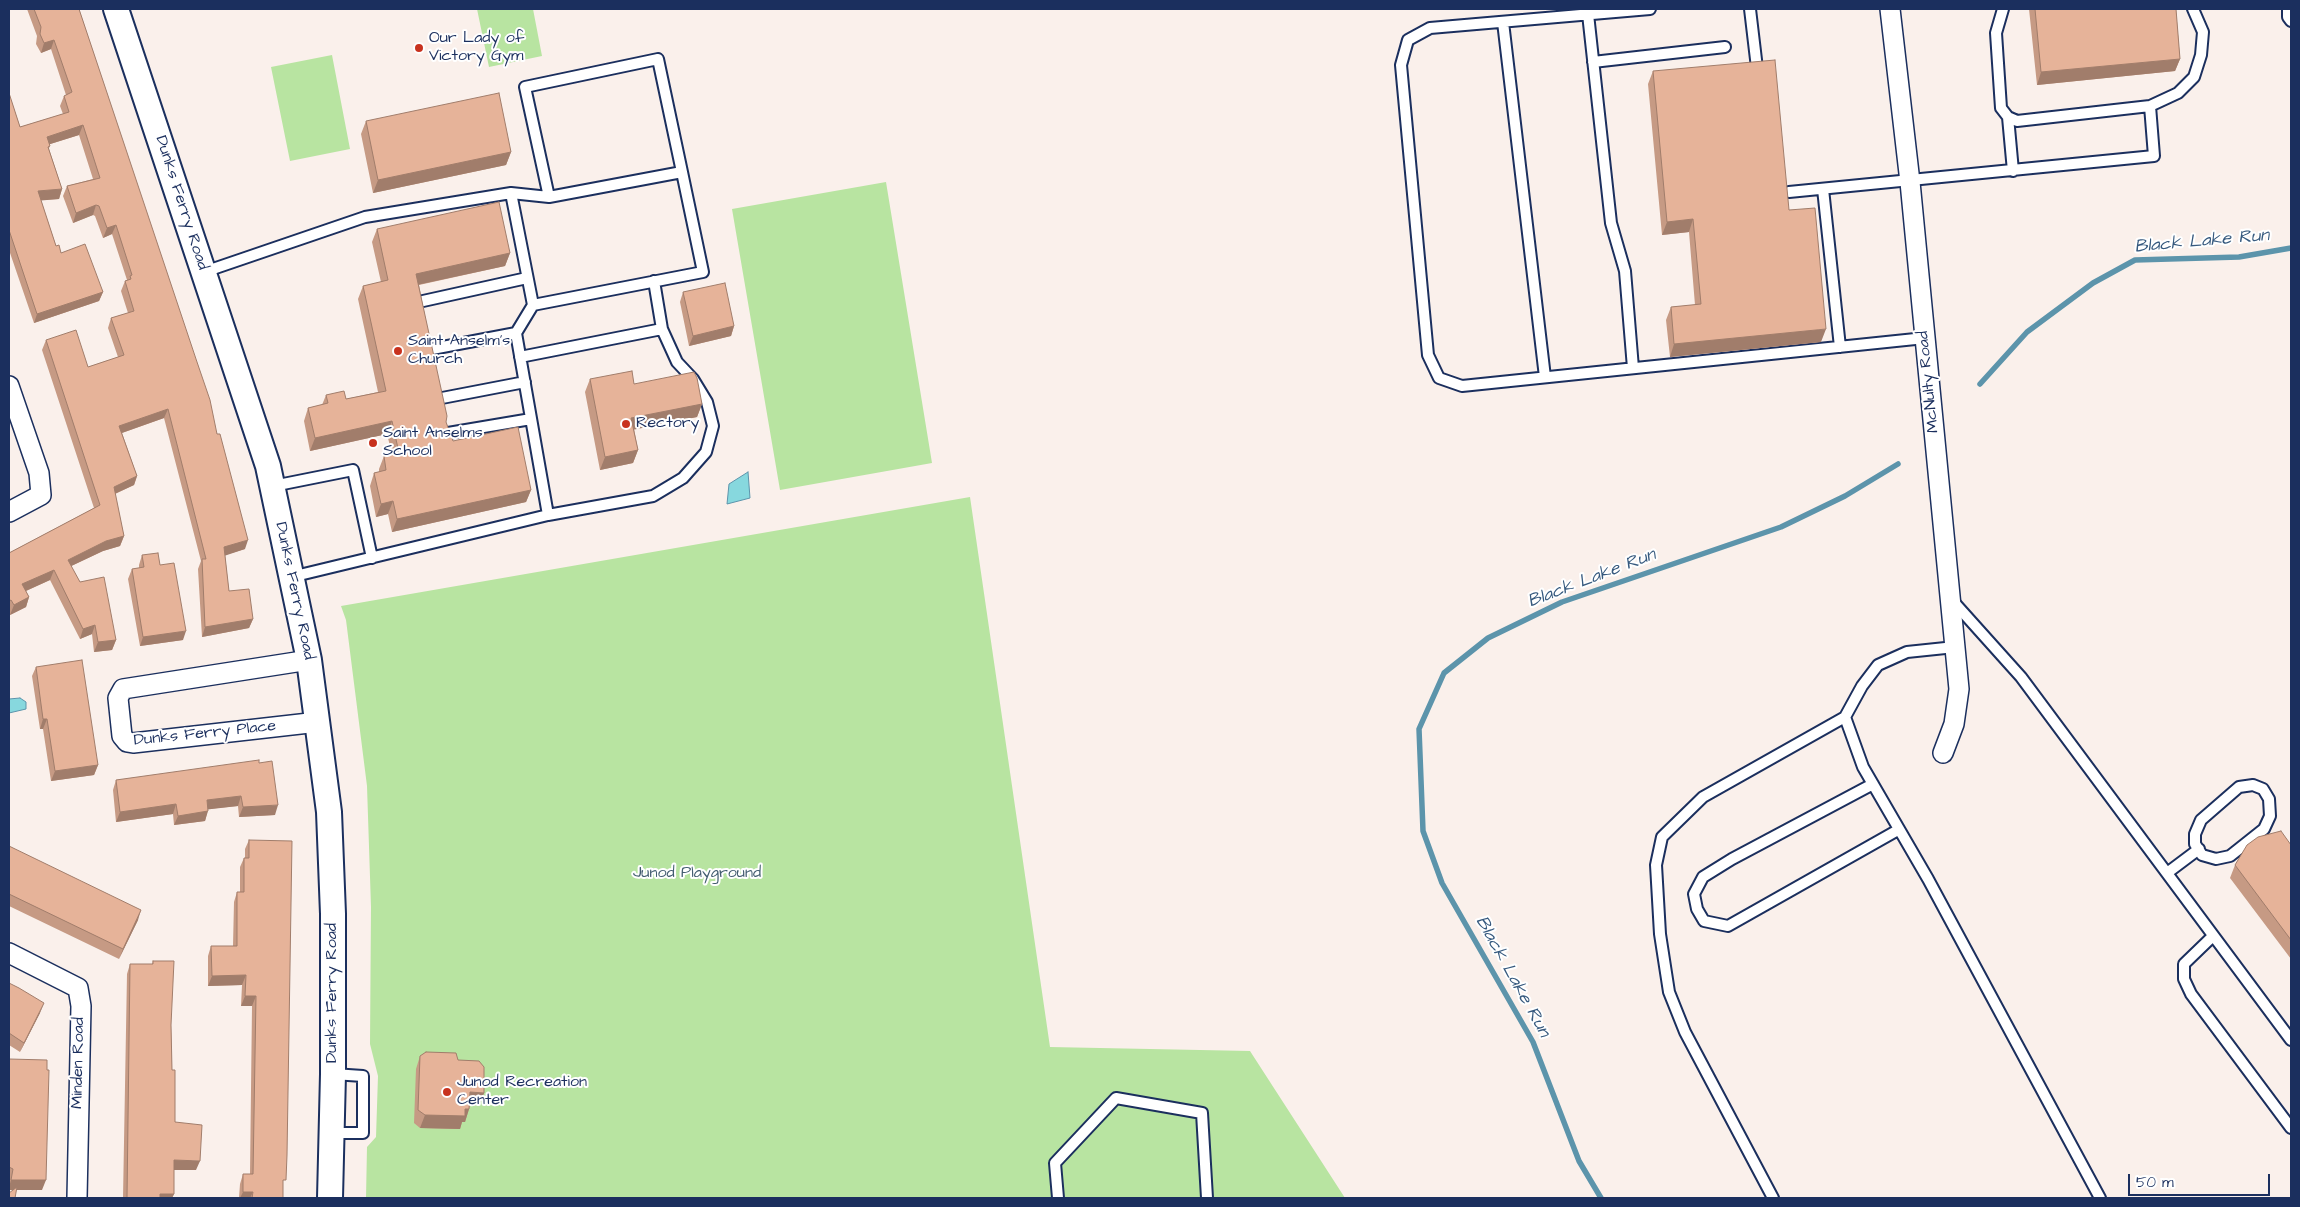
<!DOCTYPE html>
<style>
body{margin:0}
#map{position:relative;width:2300px;height:1207px;overflow:hidden;background:#faf0eb;font-family:"Architects Daughter",sans-serif}
canvas{display:block}
.frame{position:absolute;inset:0;border:10px solid #1b2f5e;pointer-events:none}
.scale{position:absolute;left:2128px;top:1174px;width:142px;height:22px;box-sizing:border-box;border:2px solid #1b2f5e;border-top:0;padding-left:6px;font-size:15px;line-height:18px;white-space:nowrap;color:#1b2f5e;-webkit-text-stroke:4px #fff;paint-order:stroke}
</style>
<div id="map">
<canvas width="2300" height="1207"></canvas>
<div class="frame"></div>
<div class="scale">50 m</div>
</div>
<script>
const ctx = document.querySelector('canvas').getContext('2d');
ctx.lineJoin = 'round';
function fill(path, color) {
  ctx.fillStyle = color;
  ctx.fill(path, 'evenodd');
}
function shape(rows) {
  const path = new Path2D();
  for (const r of rows) {
    path.moveTo(r[0], r[1]);
    for (let i = 2; i < r.length; i += 2) path.lineTo(r[i], r[i + 1]);
  }
  return path;
}
function strokePath(path, color, width, dash) {
  ctx.strokeStyle = color;
  ctx.lineWidth = width;
  ctx.lineCap = dash ? 'butt' : 'round';
  ctx.setLineDash(dash || []);
  ctx.stroke(path);
}
function write(font, color, halo, rows, align = 'center') {
  ctx.font = font + ' "Architects Daughter",sans-serif';
  ctx.lineWidth = 4;
  ctx.setLineDash([]);
  ctx.textBaseline = 'middle';
  ctx.strokeStyle = halo;
  ctx.fillStyle = color;
  for (const [text, x, y, turn = 0] of rows) {
    ctx.save();
    ctx.translate(x, y);
    ctx.rotate((+turn || 0) * Math.PI / 180);
    ctx.textAlign = isNaN(turn) ? turn : align;
    if (halo) ctx.strokeText(text, 0, 0);
    ctx.fillText(text, 0, 0);
    ctx.restore();
  }
}
const green = shape([
 [477,9,533,9,542,56,489,67],
 [332,55,350,149,290,161,271,67],
 [886,182,932,463,780,490,732,209],
 [970,497,1050,1047,1250,1051,1345,1198,366,1198,367,1147,376,1137,378,1076,370,1044,371,907,367,786,346,620,341,606]
]);
const water = shape([
 [748,472,750,498,727,504,729,484,748,472],
 [20,698,26,702,26,709,9,713,9,699,20,698]
]);
const stream = shape([
 [1980,384,2027,332,2093,283,2135,260,2239,257,2291,248],
 [1601,1198,1579,1161,1533,1042,1442,883,1423,831,1419,729,1444,673,1488,638,1562,602,1781,527,1845,496,1898,464]
]);
const service = shape([
 [1650,9,1430,28,1408,40,1401,65,1428,355,1439,378,1462,386,1925,338],
 [1750,9,1757,68],
 [2288,9,2288,17,2291,21],
 [1588,14,1611,223,1625,271,1633,368],
 [1503,22,1545,377],
 [1593,62,1725,47],
 [2150,106,2178,93,2194,77,2201,55,2203,32,2193,9],
 [2008,117,2013,171],
 [1823,189,1840,347],
 [1789,192,2154,156,2150,106,2017,121,2008,117,2001,108,1996,33,2003,9],
 [511,193,549,197,682,172,658,59,525,87,549,197],
 [204,272,365,217,511,193,533,305,516,333,548,515,291,577],
 [423,301,527,278],
 [533,305,703,272,682,172],
 [432,349,516,333],
 [520,357,662,329,654,281],
 [442,398,525,382],
 [448,433,531,419],
 [273,486,353,470,372,558],
 [548,515,653,496,683,478,706,452,713,426,707,402,693,379,677,362,662,329],
 [1951,599,2021,677,2291,1040],
 [1845,717,1863,767,1928,879,2100,1198],
 [1873,784,1732,859,1703,877,1694,894,1697,909,1704,921,1728,926,1898,830],
 [2253,785,2263,789,2269,799,2270,816,2264,829,2230,856,2216,859,2202,855,2195,844,2195,834,2201,820,2239,787,2253,785],
 [2167,873,2199,849],
 [2213,936,2184,964,2184,979,2191,994,2291,1128],
 [332,1133,363,1133,363,1076,333,1074],
 [1058,1198,1055,1163,1116,1098,1202,1113,1207,1198],
 [1773,1198,1685,1032,1669,992,1660,934,1656,865,1662,837,1703,797,1845,717,1862,686,1878,665,1907,652,1955,647]
]);
const minor = shape([
 [1890,9,1910,182,1959,689,1954,724,1943,753],
 [9,386,39,473,41,495,9,512],
 [309,660,123,689,118,698,122,736,127,742,133,743,318,722],
 [9,953,78,988,81,1006,77,1198]
]);
const tertiary = shape([
 [116,9,268,466,309,660,329,812,333,914,333,1074,330,1198]
]);
const wall = shape([
 [27,9,79,9,217,434,245,549,225,555,229,591,253,619,249,628,202,637,198,569,201,561,164,418,122,433,137,476,134,485,115,494,124,536,120,546,103,551,71,566,80,582,116,640,112,650,94,652,92,634,80,639,50,580,26,591,29,597,26,607,10,615,9,611,9,553,94,508,42,350,46,340,88,367,118,357,108,328,111,318,128,313,121,291,125,281,127,280,112,234,103,238,95,216,93,215,73,223,63,196,67,186,93,179,79,135,50,144,49,149,62,189,59,199,41,200,56,246,61,253,103,292,99,301,34,323,9,250,9,93,20,127,63,114,60,106,64,96,66,95,51,49,41,53,36,44,37,36],
 [2029,9,2176,9,2180,59,2175,71,2037,85],
 [1653,71,1789,210,1821,342,1670,357,1666,320,1671,307,1695,305,1689,232,1662,235,1648,84],
 [366,121,511,152,506,165,373,193,361,134],
 [377,229,510,253,505,266,419,285,446,422,453,441,531,490,526,502,392,532,388,514,376,517,370,486,374,473,379,472,379,469,384,456,392,454,387,434,310,451,304,421,308,408,322,405,326,395,346,399,378,392,358,299,363,286,381,282,372,242],
 [683,292,734,326,731,336,689,346,680,302],
 [590,379,634,384,702,404,697,417,634,429,638,450,633,463,600,470,585,392],
 [142,555,160,565,183,640,140,646,128,579,132,569,139,568,139,565],
 [36,667,98,765,94,775,51,781,43,729,40,729,32,676],
 [259,763,275,815,239,817,238,806,208,809,205,821,174,825,173,814,116,822,113,790,116,780],
 [249,840,283,1188,283,1198,239,1198,240,1184,243,1174,250,1174,252,1006,241,1006,242,985,208,986,208,956,211,946,233,946,234,902,237,892,240,892,240,867,244,858,245,858,245,849],
 [2291,845,2291,959,2230,878,2235,865],
 [9,846,138,920,119,959,9,906],
 [153,961,171,1025,172,1070,175,1122,196,1170,174,1170,174,1194,172,1198,123,1198,127,974,130,964,152,964],
 [9,983,40,1013,20,1052,9,1045],
 [420,1056,458,1060,484,1093,479,1105,470,1105,469,1109,465,1122,462,1122,460,1129,420,1128,414,1123,416,1069],
 [9,1059,42,1190,9,1190,10,1179,9,1178]
]);
const shadedWall = shape([
 [54,40,51,49,41,53,44,43],
 [2180,59,2175,71,2037,85,2041,72],
 [83,125,79,135,44,146,47,137],
 [511,152,506,165,373,193,378,180],
 [62,189,59,199,35,201,38,191],
 [96,205,93,215,73,223,76,213],
 [1693,219,1689,232,1662,235,1667,222],
 [116,225,112,234,103,238,107,228],
 [510,253,505,266,412,286,416,274],
 [103,292,99,301,34,323,37,314],
 [734,326,731,336,689,346,693,336],
 [1826,329,1821,342,1670,357,1674,344],
 [702,404,697,417,627,431,631,418],
 [168,409,164,418,116,435,119,426],
 [392,421,387,434,310,451,315,438],
 [638,450,633,463,600,470,605,457],
 [137,476,134,485,110,496,114,487],
 [531,490,526,502,392,532,397,519],
 [393,501,388,514,376,517,381,504],
 [124,536,120,546,103,551,65,569,68,560,106,541],
 [248,540,245,549,221,557,224,547],
 [54,570,50,580,19,594,22,584],
 [29,597,26,607,10,615,14,605],
 [253,619,249,628,202,637,205,627],
 [95,625,92,634,80,639,83,629],
 [186,631,183,640,140,646,143,637],
 [116,640,112,650,94,652,98,642],
 [43,719,47,719,43,729,40,729],
 [98,765,94,775,51,781,55,771],
 [241,796,238,806,203,810,207,800],
 [176,804,173,814,116,822,120,812],
 [278,805,275,815,239,817,243,807],
 [208,811,205,821,174,825,178,816],
 [141,910,138,920,119,959,123,949],
 [246,975,242,985,208,986,212,976],
 [245,996,256,996,252,1006,241,1006],
 [44,1003,40,1013,20,1052,24,1043],
 [470,1092,484,1093,479,1105,466,1105],
 [465,1109,469,1109,465,1122,462,1122,460,1129,420,1128,425,1115],
 [174,1160,200,1161,196,1170,170,1170],
 [11,1180,46,1180,42,1190,9,1190,9,1187],
 [243,1192,253,1192,250,1198,240,1198],
 [160,1194,174,1194,172,1198,159,1198]
]);
const building = shape([
 [34,9,79,9,197,362,210,400,217,434,220,434,248,540,224,547,229,591,249,589,253,619,205,627,202,559,206,559,168,409,119,426,137,476,114,487,124,536,106,541,68,560,80,582,104,577,116,640,98,642,95,625,83,629,54,570,22,584,29,597,14,605,11,600,9,601,9,553,100,505,46,340,76,330,88,367,124,355,111,318,134,311,125,281,131,279,130,276,132,275,116,225,107,228,99,206,96,205,76,213,67,186,100,178,83,125,47,137,50,146,48,147,62,189,38,191,56,246,59,245,61,253,85,244,103,292,37,314,9,230,9,93,20,127,69,112,64,96,72,92,54,40,44,43,40,34,41,27,34,9],
 [2035,9,2176,9,2180,59,2041,72,2035,9],
 [1775,60,1789,210,1815,208,1826,329,1674,344,1671,307,1701,304,1693,219,1667,222,1653,71,1775,60],
 [499,93,511,152,378,180,366,121,499,93],
 [499,202,510,253,416,274,447,416,446,422,453,441,518,427,531,490,397,519,393,501,381,504,374,473,386,470,384,456,399,453,392,421,315,438,308,408,328,403,326,395,344,391,346,399,386,391,363,286,388,280,377,229,499,202],
 [725,283,734,326,693,336,683,292,725,283],
 [632,371,634,384,694,372,697,378,702,404,631,418,638,450,605,457,590,379,632,371],
 [158,553,160,565,174,563,186,631,143,637,132,569,144,567,142,555,158,553],
 [82,660,98,765,55,771,47,719,43,719,36,667,82,660],
 [259,760,259,763,272,761,278,805,243,807,241,796,207,800,208,811,178,816,176,804,120,812,116,780,259,760],
 [2281,831,2291,845,2291,940,2235,865,2247,845,2258,837,2281,831],
 [249,840,292,841,287,1155,286,1180,283,1180,283,1198,252,1198,253,1192,243,1192,243,1174,253,1174,256,996,245,996,246,975,212,976,211,946,237,946,237,892,244,892,244,858,249,858,249,840],
 [9,846,141,910,123,949,9,894,9,846],
 [153,961,174,961,171,1025,172,1070,175,1070,175,1122,202,1125,200,1161,174,1160,174,1194,160,1194,160,1198,127,1198,130,964,153,964,153,961],
 [9,983,19,988,44,1003,24,1043,9,1033,9,983],
 [426,1052,456,1053,458,1060,479,1061,484,1067,484,1093,470,1092,469,1109,465,1109,465,1116,425,1115,418,1110,420,1056,426,1052],
 [9,1059,47,1060,47,1070,49,1070,46,1180,11,1180,13,1169,9,1167,9,1059],
 [17,1187,15,1198,9,1198,9,1193,17,1187]
]);
const markers = [
 [419,48,5,"#c8321e"],
 [398,351,5,"#c8321e"],
 [626,424,5,"#c8321e"],
 [373,443,5,"#c8321e"],
 [447,1092,5,"#c8321e"]
];
const poiNames = [
 ["Our Lady of",429,39],
 ["Victory Gym",429,57],
 ["Saint Anselm's",408,342],
 ["Church",408,360],
 ["Rectory",636,424],
 ["Saint Anselms",383,434],
 ["School",383,452],
 ["Junod Recreation",457,1083],
 ["Center",457,1101]
];
const streetNames = [
 ["Dunks Ferry Road",181,203,72],
 ["McNulty Road",1929,382,-96],
 ["Dunks Ferry Road",294,591,78],
 ["Dunks Ferry Place",205,734,-6],
 ["Dunks Ferry Road",333,993,-90],
 ["Minden Road",79,1063,-89]
];
const parkNames = [
 ["Junod Playground",697,874]
];
const waterNames = [
 ["Black Lake Run",2202,242,-5],
 ["Black Lake Run",1592,579,-21],
 ["Black Lake Run",1512,977,61]
];
fill(green, '#b8e4a1');
fill(water, '#87d8de');
strokePath(water, '#5c94ab', 1);
strokePath(stream, '#5c94ab', 5.5);
strokePath(service, '#1b2f5e', 14);
strokePath(minor, '#1b2f5e', 22);
strokePath(tertiary, '#1b2f5e', 28);
strokePath(service, '#fff', 10);
strokePath(minor, '#fff', 19);
strokePath(tertiary, '#fff', 24);
fill(wall, '#c69a84');
fill(shadedWall, '#a17d6b');
fill(building, '#e6b399');
strokePath(building, '#a17d6b', 1);
for (const [x, y, r, color] of markers) {
  const dot = new Path2D();
  dot.arc(x, y, r, 0, 2 * Math.PI);
  ctx.fillStyle = color;
  ctx.fill(dot);
  strokePath(dot, '#fff', 2);
}
write('16px', '#1b2f5e', '#fff', poiNames, 'left');
write('16px', '#1b2f5e', '#fff', streetNames);
write('16px', '#425c6f', '#fff', parkNames);
write('italic 18px', '#36597e', '#fff', waterNames);
</script>
